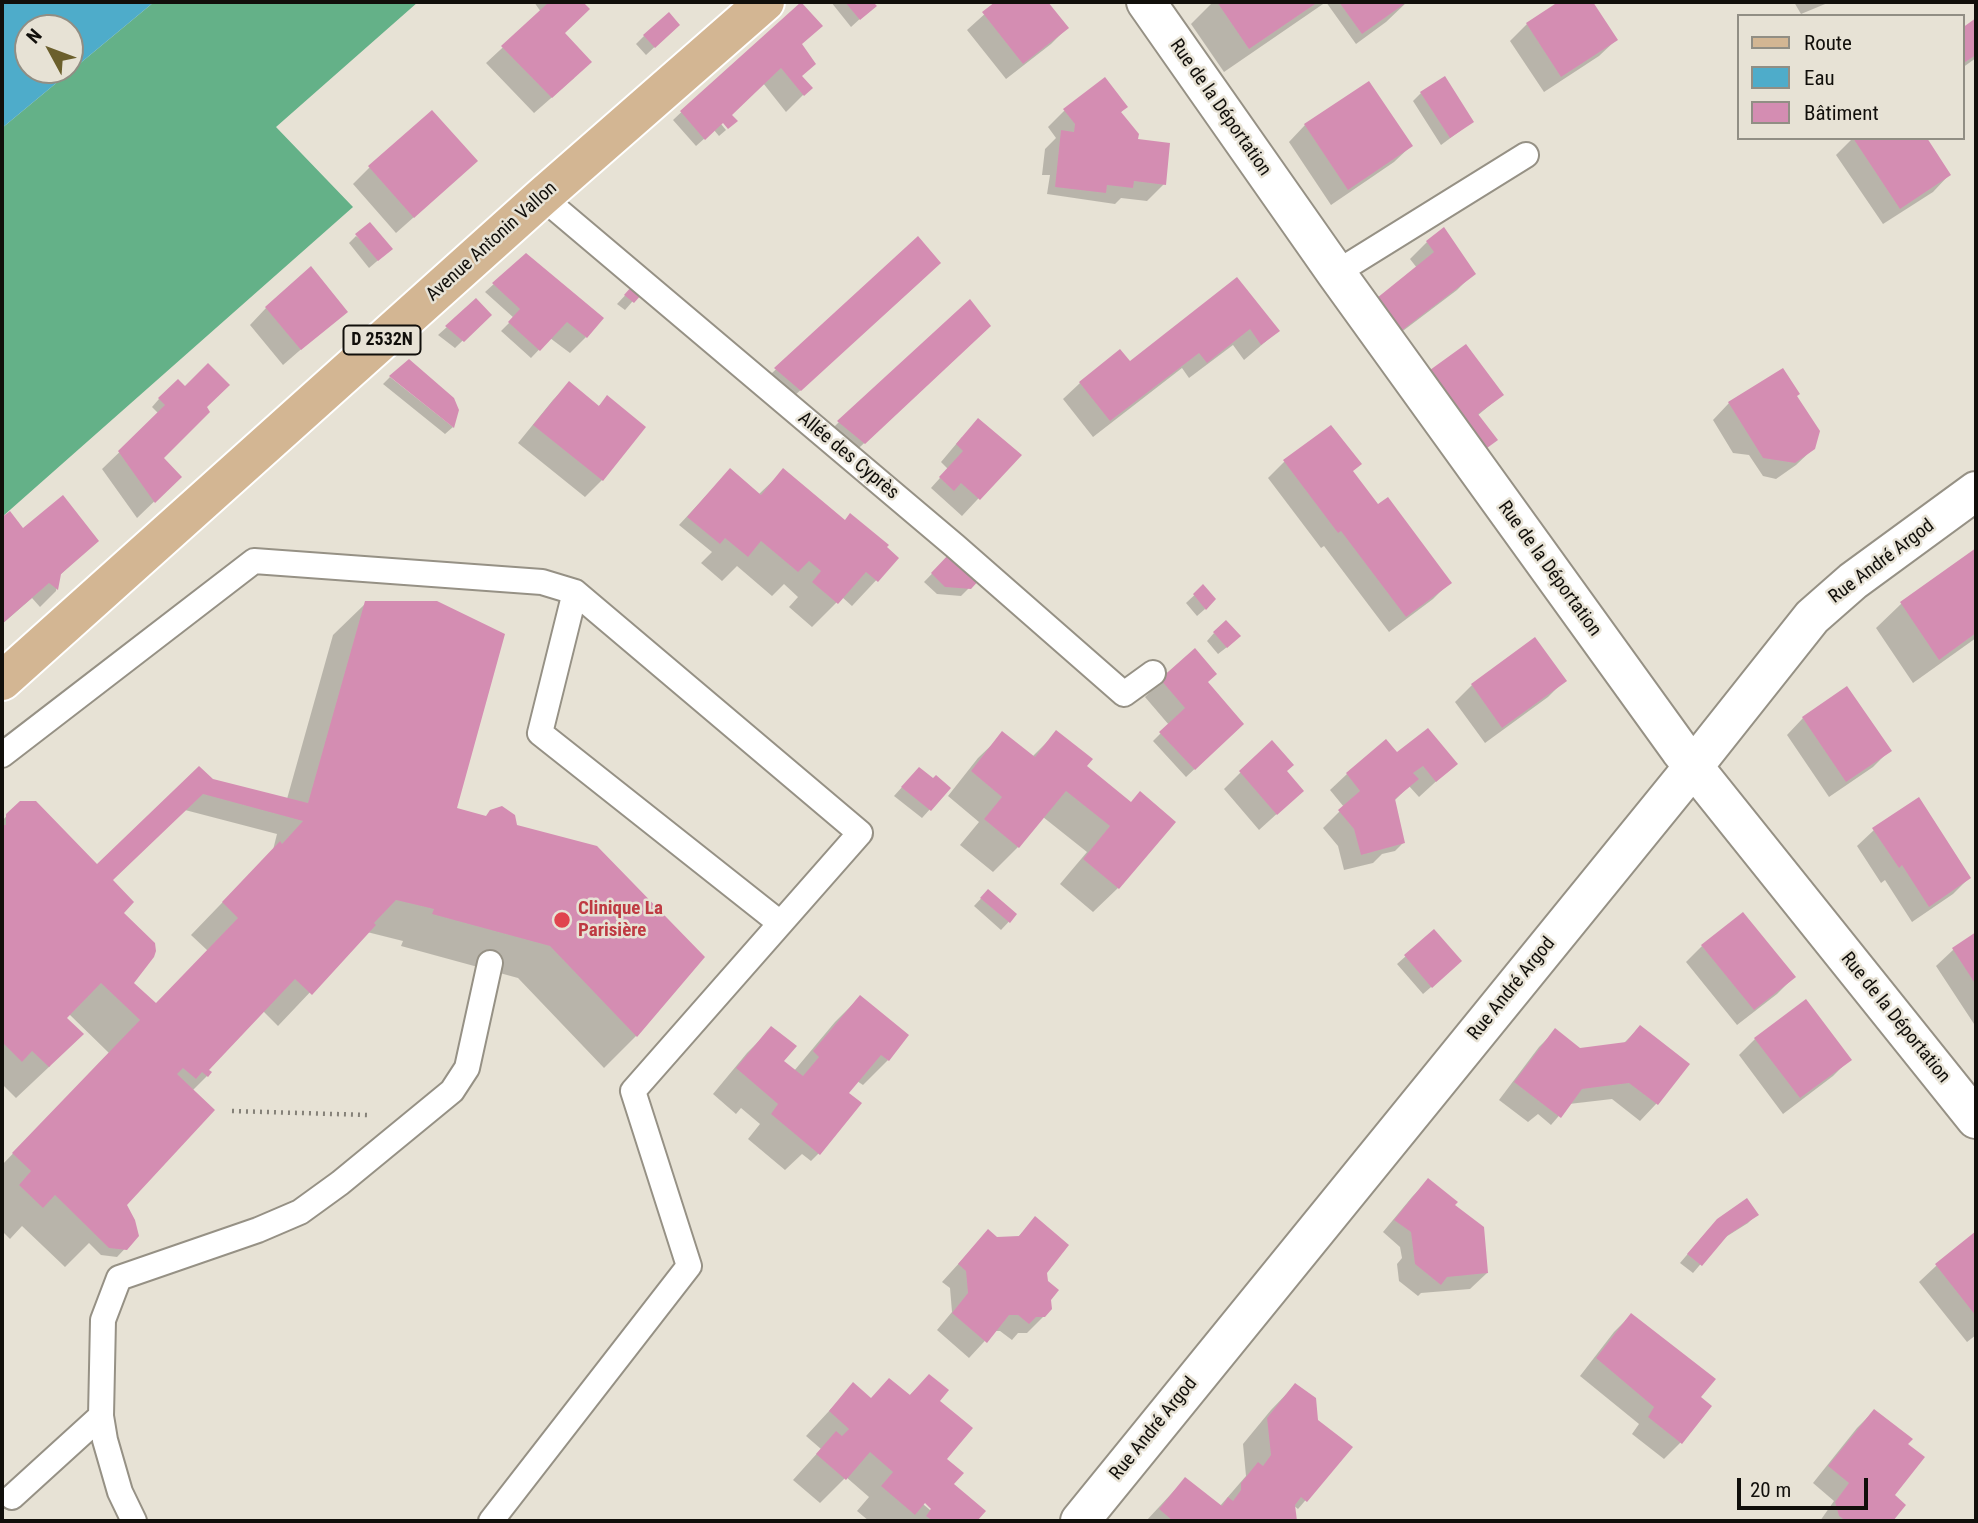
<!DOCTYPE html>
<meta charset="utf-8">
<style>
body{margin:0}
#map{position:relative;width:1978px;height:1523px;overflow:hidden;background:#e7e2d5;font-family:"Roboto Condensed",sans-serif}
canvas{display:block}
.frame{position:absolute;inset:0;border:4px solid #110f0b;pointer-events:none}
.legend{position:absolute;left:1737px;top:14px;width:228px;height:126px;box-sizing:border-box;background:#e7e2d5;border:2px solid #918e84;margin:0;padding:9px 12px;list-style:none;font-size:21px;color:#110f0b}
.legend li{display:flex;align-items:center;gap:14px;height:35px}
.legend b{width:35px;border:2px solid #918e84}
.north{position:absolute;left:14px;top:14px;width:70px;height:70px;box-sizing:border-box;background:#e7e2d5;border:2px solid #918e84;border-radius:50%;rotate:311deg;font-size:19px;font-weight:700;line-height:28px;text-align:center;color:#110f0b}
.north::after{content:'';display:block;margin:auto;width:24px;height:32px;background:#6b5f2c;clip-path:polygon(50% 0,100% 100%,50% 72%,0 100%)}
.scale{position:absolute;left:1737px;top:1478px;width:131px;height:32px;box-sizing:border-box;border:4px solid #110f0b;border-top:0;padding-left:9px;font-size:21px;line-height:24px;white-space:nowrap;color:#110f0b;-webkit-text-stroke:5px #e7e2d5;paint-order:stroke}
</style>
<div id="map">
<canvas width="1978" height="1523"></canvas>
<div class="frame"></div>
<ul class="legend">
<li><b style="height:9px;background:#d3b693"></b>Route</li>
<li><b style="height:19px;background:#4eacca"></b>Eau</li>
<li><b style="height:19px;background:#d48db2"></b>Bâtiment</li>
</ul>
<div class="north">N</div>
<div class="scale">20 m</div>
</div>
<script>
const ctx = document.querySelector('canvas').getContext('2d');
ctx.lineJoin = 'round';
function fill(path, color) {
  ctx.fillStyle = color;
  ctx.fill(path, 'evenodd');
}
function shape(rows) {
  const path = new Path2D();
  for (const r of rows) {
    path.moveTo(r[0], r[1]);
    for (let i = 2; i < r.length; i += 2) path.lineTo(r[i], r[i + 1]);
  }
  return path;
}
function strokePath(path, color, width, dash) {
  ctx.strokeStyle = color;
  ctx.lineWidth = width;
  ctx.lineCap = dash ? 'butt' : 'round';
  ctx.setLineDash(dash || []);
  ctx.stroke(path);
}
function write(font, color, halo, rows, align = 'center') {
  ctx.font = font + ' "Roboto Condensed",sans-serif';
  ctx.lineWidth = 5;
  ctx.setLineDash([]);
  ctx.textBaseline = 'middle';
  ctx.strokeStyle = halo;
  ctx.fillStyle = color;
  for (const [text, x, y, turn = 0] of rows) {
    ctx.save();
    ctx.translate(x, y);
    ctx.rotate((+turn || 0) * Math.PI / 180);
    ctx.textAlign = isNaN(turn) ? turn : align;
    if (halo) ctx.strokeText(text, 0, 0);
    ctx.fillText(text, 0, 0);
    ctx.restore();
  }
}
const forest = shape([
 [154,2,418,2,276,127,353,207,2,517,2,128]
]);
const water = shape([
 [2,2,154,2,2,128],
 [28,28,70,28,70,70,28,70]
]);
const shadow = shape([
 [581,2,588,9,563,33,574,78,534,113,486,63,541,12,534,2],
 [831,2,871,2,874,6,851,27],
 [998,2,1046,2,1067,28,1051,44,1006,79,967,30],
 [1213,2,1407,2,1386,22,1356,44,1326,2,1224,72,1191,24],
 [1561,2,1591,2,1616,40,1599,56,1544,92,1510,41,1527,24],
 [1794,2,1830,2,1801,14],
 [1976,20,1976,58,1962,68,1962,30],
 [678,25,646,55,636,44,644,36],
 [800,45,801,77,810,88,786,112,763,83,721,124,726,130,719,136,714,130,696,146,673,120,708,87],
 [1104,79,1126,107,1120,113,1164,184,1147,201,1121,198,1115,204,1047,194,1050,175,1042,175,1045,149,1056,138,1048,127,1064,111],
 [1421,93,1472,122,1441,145,1413,101],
 [1305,125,1411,146,1394,162,1331,205,1289,142],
 [1853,138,1925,138,1949,175,1933,192,1883,224,1836,155],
 [370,167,459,177,396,233,353,184],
 [356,236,383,256,369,268,349,243],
 [918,238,922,280,783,406,759,385],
 [1427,242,1474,273,1457,290,1383,346,1417,268,1410,259],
 [526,255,586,337,570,353,550,338,531,358,501,331,514,318,485,292],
 [1237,280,1278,331,1244,360,1233,345,1189,378,1182,368,1093,437,1063,399,1080,383,1130,364],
 [632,288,639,294,625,310,617,304],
 [476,301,489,315,455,348,438,335],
 [266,308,345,311,283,365,250,325],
 [973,342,847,459,822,439,839,422],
 [1431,371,1502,395,1477,416,1487,447,1478,454,1415,388],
 [390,377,453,427,445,434,383,384],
 [569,384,598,407,607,397,602,480,585,497,518,443,553,400],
 [1795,396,1814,448,1796,465,1776,479,1763,476,1749,455,1733,453,1713,420,1729,403],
 [159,399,205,408,162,458,163,493,137,518,102,469,159,414,152,407],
 [1330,427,1352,472,1378,506,1449,583,1433,599,1389,632,1324,546,1321,548,1268,478,1284,462],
 [962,437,1019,455,962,516,931,488,948,469,941,462],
 [730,470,758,495,783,471,844,521,885,548,897,558,852,606,842,597,812,627,789,607,798,597,784,584,772,596,737,566,722,581,701,563,712,552,679,525],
 [10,513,16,533,97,540,59,576,56,591,40,607,32,598,2,624,2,520],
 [1976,550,1976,638,1913,683,1876,628,1901,604],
 [950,555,978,579,961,596,937,594,924,582],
 [1203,587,1205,609,1197,616,1186,603],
 [366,603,454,809,516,826,703,957,636,1036,604,1068,518,978,401,946,403,941,367,932,278,1026,262,1010,207,1070,210,1073,192,1091,125,1205,137,1236,117,1257,101,1255,89,1243,65,1267,22,1226,10,1239,2,1231,2,1165,109,1053,69,1014,65,1018,50,1066,16,1098,2,1084,2,821,20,802,97,866,212,780,287,799,333,635],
 [185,810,277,834,273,850,191,935,208,951,156,1005,132,983,111,881],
 [1214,633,1231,644,1218,654,1207,641],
 [1162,680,1206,683,1201,763,1186,777,1153,741,1169,725,1145,697],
 [1565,680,1548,697,1485,743,1455,702,1472,685],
 [1803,718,1889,751,1873,767,1829,797,1787,735],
 [1057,732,1085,767,1130,804,1118,888,1093,912,1060,884,1087,852,1043,817,1018,847,993,872,960,845,979,822,948,796,978,758,1003,734,1032,757],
 [1397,755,1456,763,1419,797,1409,786,1394,801,1403,843,1395,851,1382,854,1373,863,1344,870,1338,846,1323,828,1344,807,1330,790,1347,774],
 [1241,772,1285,772,1302,791,1259,830,1224,789],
 [911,777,949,788,922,818,894,796],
 [1874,830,1969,878,1953,894,1912,922,1885,880,1881,883,1857,846],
 [988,891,1015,915,1001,930,974,906],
 [1434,931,1452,969,1423,994,1397,964],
 [1976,934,1976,1027,1936,966,1953,950],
 [1702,946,1794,977,1777,994,1737,1025,1686,962],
 [860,997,888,1060,863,1085,857,1081,847,1094,819,1153,811,1161,802,1154,785,1170,748,1139,760,1124,741,1108,736,1114,713,1094,747,1053,772,1028,781,1061,794,1071,835,1022],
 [1640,1027,1687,1064,1656,1104,1640,1121,1612,1099,1569,1104,1551,1125,1538,1114,1528,1122,1499,1100,1539,1047,1555,1031,1580,1050,1623,1044],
 [1755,1039,1850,1059,1833,1076,1783,1114,1739,1055],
 [1428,1180,1453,1205,1487,1273,1470,1289,1421,1293,1418,1296,1399,1281,1397,1264,1402,1258,1400,1247,1383,1232,1412,1197],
 [1756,1215,1748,1223,1721,1240,1693,1273,1680,1263,1709,1229],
 [1036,1218,1049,1299,1044,1316,1027,1333,1018,1333,1012,1340,1000,1331,994,1331,969,1358,937,1330,952,1312,950,1288,942,1282,988,1231,997,1239,1017,1238],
 [1976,1233,1976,1335,1967,1342,1919,1282,1936,1266],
 [1631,1315,1699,1397,1681,1442,1664,1459,1632,1434,1639,1424,1580,1376,1614,1332],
 [929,1376,937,1401,945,1459,951,1485,983,1511,975,1521,869,1521,857,1511,869,1497,846,1477,820,1503,793,1480,821,1449,806,1436,853,1385,870,1400,909,1396],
 [919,1496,933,1508,930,1510,917,1499],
 [1295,1385,1316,1421,1351,1447,1298,1509,1293,1505,1295,1521,1146,1521,1185,1479,1220,1506,1246,1476,1243,1444,1271,1410],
 [1874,1411,1906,1445,1892,1496,1904,1505,1891,1521,1820,1521,1834,1501,1813,1483,1857,1428]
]);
const building = shape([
 [549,2,583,2,590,9,565,33,592,62,552,98,501,46],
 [801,2,823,26,802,44,816,64,802,76,813,88,804,96,781,68,732,115,738,121,728,129,723,123,705,140,680,111],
 [845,2,873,2,877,6,860,20],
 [995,2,1048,2,1069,28,1023,64,982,12],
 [1217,2,1318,2,1249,49],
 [1339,2,1407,2,1362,34],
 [1558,2,1593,2,1618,40,1561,77,1526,23],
 [669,12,680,25,655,48,643,35],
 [1976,18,1976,55,1962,64,1962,28],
 [1445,76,1474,122,1450,138,1420,92],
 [1105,77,1128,107,1121,112,1139,134,1138,139,1170,143,1166,185,1134,181,1133,188,1107,185,1106,193,1055,187,1061,130,1074,132,1075,124,1063,109],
 [1369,81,1413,146,1348,190,1304,124],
 [432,110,478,161,414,218,368,166],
 [1853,138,1927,138,1951,175,1900,209],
 [370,222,393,249,378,261,355,234],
 [1444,227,1476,274,1401,331,1377,298,1434,252,1426,241],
 [918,236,941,263,801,391,774,368],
 [526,253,604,318,587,338,567,322,540,351,508,322,520,309,492,283],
 [311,266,348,312,301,350,265,307],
 [1237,277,1280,331,1261,345,1250,329,1207,363,1199,353,1110,421,1079,382,1120,349,1130,361],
 [632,286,642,294,634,303,624,295],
 [476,298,492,315,464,342,445,326],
 [970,299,991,326,865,444,837,421],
 [1466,344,1504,395,1478,414,1498,440,1487,448,1430,370],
 [409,359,454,398,459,410,454,428,389,376],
 [208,363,230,385,207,407,210,412,164,458,182,477,155,503,118,451,165,405,158,398,178,379,185,386],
 [1783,368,1800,394,1797,396,1820,431,1815,449,1795,463,1763,458,1728,402],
 [569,381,599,406,607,395,646,427,603,481,533,425],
 [978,418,1022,455,980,500,961,483,954,491,939,477,963,451,956,444],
 [1331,425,1362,464,1353,471,1378,504,1388,497,1452,583,1406,617,1341,531,1338,533,1283,460],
 [730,468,761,495,783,468,845,520,850,513,889,545,887,547,899,558,878,582,866,572,838,604,812,582,821,571,809,561,798,572,761,541,748,557,725,538,720,544,687,517],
 [63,495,99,541,61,574,58,590,49,583,2,624,2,517,10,511,23,528],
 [1976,548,1976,633,1939,660,1900,602],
 [950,553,980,579,971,589,945,587,931,573],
 [1203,584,1216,599,1206,610,1193,594],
 [365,601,437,601,505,634,457,808,486,816,490,810,502,806,515,815,517,825,597,846,705,957,637,1037,550,946,432,914,434,909,396,900,374,923,376,925,312,995,295,979,209,1070,212,1072,208,1077,202,1072,196,1079,183,1068,177,1074,215,1110,127,1205,135,1220,139,1236,127,1250,109,1248,55,1195,43,1208,19,1185,31,1171,12,1153,140,1020,101,983,67,1018,84,1034,49,1067,32,1051,22,1062,3,1043,2,1045,2,825,6,825,6,814,20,801,36,801,97,864,199,766,213,779,308,803],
 [203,794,303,821,282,844,280,841,222,902,238,918,156,1003,134,983,154,957,156,951,155,943,124,913,134,902,113,880],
 [1226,620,1241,636,1227,648,1213,632],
 [1535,637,1567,681,1502,728,1471,684],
 [1195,648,1217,674,1208,682,1244,724,1195,770,1159,732,1185,708,1160,679],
 [1847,686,1892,751,1846,782,1802,717],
 [1428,728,1458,764,1436,782,1423,766,1413,773,1419,779,1395,799,1405,843,1361,855,1354,829,1338,810,1360,791,1346,773,1386,739,1397,752],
 [1056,730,1093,759,1087,766,1131,802,1140,791,1176,822,1119,889,1083,859,1110,826,1066,791,1019,848,984,819,1002,797,971,771,1002,731,1035,757],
 [1272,740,1294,765,1287,771,1304,791,1277,815,1239,771],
 [919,767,933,778,936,775,951,788,931,811,901,787],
 [1919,797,1971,878,1929,907,1902,865,1899,868,1872,828],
 [988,889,1017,914,1010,923,980,898],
 [1743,912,1796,977,1754,1010,1701,945],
 [1434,929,1462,961,1432,988,1404,955],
 [1976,932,1976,985,1952,948],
 [860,995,909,1035,889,1061,881,1055,849,1093,862,1103,820,1155,771,1114,778,1104,736,1068,771,1026,797,1046,784,1061,803,1076,819,1057,813,1051],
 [1806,999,1852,1060,1800,1098,1754,1038],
 [1640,1025,1690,1064,1658,1105,1629,1083,1582,1089,1561,1118,1514,1082,1555,1028,1580,1048,1626,1042],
 [1428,1178,1458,1202,1455,1205,1484,1227,1488,1273,1447,1277,1441,1285,1415,1264,1411,1232,1394,1220],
 [1747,1198,1759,1215,1728,1235,1702,1266,1687,1254,1717,1219],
 [1035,1216,1069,1245,1047,1273,1048,1281,1059,1290,1051,1300,1052,1309,1045,1317,1036,1317,1029,1324,1018,1315,1009,1315,987,1343,952,1313,968,1293,966,1271,958,1264,988,1229,997,1237,1019,1236],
 [1976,1231,1976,1316,1935,1264],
 [1631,1313,1716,1379,1701,1397,1712,1406,1682,1444,1648,1417,1654,1407,1596,1358],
 [929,1374,949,1390,940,1401,973,1428,947,1459,964,1473,954,1484,986,1511,977,1521,933,1521,926,1516,931,1509,925,1503,915,1515,881,1486,893,1472,870,1452,846,1480,816,1454,836,1431,842,1436,849,1429,829,1411,853,1382,871,1398,889,1378,910,1395],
 [1295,1383,1316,1398,1318,1420,1353,1447,1307,1502,1301,1497,1295,1505,1297,1521,1173,1521,1159,1509,1185,1477,1222,1506,1228,1497,1233,1501,1241,1490,1241,1483,1258,1462,1263,1466,1271,1455,1267,1418],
 [1874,1409,1913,1439,1908,1444,1925,1457,1895,1495,1906,1505,1893,1521,1846,1521,1839,1516,1835,1502,1849,1483,1828,1466]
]);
const path = shape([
 [232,1111,368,1115]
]);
const lane = shape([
 [542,197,955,546,1124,694,1153,673],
 [1336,273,1526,155],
 [575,592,540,733,780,923],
 [2,755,254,561,542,582,575,592,860,833,633,1091,689,1266,491,1521],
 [101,1416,105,1440,120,1492,134,1521],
 [12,1497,101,1416,103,1320,119,1278,258,1230,300,1212,340,1183,452,1091,467,1068,490,963]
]);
const street = shape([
 [1146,2,1336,273,1680,750,1976,1119],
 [1080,1521,1693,767,1812,617,1853,581,1976,491]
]);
const primary = shape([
 [2,681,542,197,765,2]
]);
const markers = [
 [562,920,9,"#e0444e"]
];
const shields = [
 [382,340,77]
];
const shieldNames = [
 ["D 2532N",382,340]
];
const streetNames = [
 ["Rue de la Déportation",1220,108,55],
 ["Avenue Antonin Vallon",492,242,-42],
 ["Allée des Cyprès",848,456,40],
 ["Rue André Argod",1882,562,-37],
 ["Rue de la Déportation",1549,569,54],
 ["Rue André Argod",1512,989,-51],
 ["Rue de la Déportation",1895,1018,51],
 ["Rue André Argod",1154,1429,-51]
];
const healthNames = [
 ["Clinique La",578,909],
 ["Parisière",578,931]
];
fill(forest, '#64b188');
fill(water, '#4eacca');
fill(shadow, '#0003');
fill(building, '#d48db2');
strokePath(lane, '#969185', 28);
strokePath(street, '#969185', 42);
strokePath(primary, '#fff', 42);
strokePath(path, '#858178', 4.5, [2, 5]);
strokePath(lane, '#fff', 24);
strokePath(street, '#fff', 38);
strokePath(primary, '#d3b693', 38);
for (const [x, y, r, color] of markers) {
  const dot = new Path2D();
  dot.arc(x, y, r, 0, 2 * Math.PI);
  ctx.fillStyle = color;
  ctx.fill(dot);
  strokePath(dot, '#e7e2d5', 2.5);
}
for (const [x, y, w] of shields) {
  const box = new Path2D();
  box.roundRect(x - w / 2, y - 14.5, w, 29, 5);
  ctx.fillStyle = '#e7e2d5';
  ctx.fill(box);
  strokePath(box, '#110f0b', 2);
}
write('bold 18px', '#110f0b', null, shieldNames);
write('19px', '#110f0b', '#e7e2d5', streetNames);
write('bold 19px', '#be3a42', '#e7e2d5', healthNames, 'left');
</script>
